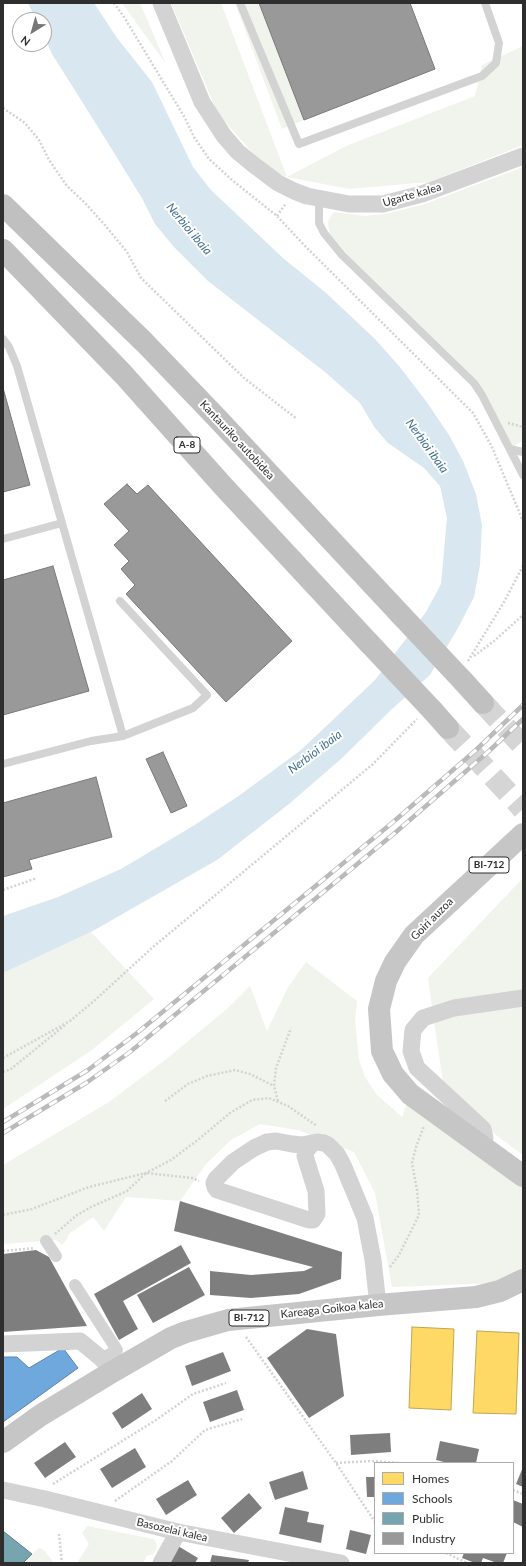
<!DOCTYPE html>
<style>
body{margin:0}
#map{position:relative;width:526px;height:1566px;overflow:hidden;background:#fff;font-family:Lato,sans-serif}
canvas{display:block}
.frame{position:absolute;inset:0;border:4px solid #2e2e2e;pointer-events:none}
.legend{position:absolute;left:374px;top:1462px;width:140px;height:92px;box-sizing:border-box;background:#fff;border:1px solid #ababab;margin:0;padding:5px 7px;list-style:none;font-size:12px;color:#2e2e2e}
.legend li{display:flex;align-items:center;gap:8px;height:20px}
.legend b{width:20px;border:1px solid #ababab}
.north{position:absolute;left:12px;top:12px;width:40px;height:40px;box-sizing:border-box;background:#fff;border:1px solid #ababab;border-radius:50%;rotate:217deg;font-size:11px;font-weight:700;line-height:16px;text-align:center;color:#2e2e2e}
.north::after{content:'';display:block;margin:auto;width:14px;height:18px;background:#777;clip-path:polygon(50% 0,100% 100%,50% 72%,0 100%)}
</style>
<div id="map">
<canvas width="526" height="1566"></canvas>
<div class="frame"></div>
<ul class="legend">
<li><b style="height:11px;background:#ffd966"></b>Homes</li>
<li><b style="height:11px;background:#6fa8dc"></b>Schools</li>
<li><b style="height:11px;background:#76a5af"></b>Public</li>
<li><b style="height:11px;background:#999"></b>Industry</li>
</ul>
<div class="north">N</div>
</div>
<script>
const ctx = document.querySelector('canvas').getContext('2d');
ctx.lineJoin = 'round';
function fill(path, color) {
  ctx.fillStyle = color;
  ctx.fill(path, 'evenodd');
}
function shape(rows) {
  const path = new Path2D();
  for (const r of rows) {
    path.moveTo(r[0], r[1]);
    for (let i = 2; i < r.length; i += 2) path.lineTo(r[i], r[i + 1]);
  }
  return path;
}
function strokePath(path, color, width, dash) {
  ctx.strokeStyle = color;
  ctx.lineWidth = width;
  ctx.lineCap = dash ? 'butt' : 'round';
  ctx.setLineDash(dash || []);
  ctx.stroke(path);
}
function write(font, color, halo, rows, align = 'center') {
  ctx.font = font + ' Lato,sans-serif';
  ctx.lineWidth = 4;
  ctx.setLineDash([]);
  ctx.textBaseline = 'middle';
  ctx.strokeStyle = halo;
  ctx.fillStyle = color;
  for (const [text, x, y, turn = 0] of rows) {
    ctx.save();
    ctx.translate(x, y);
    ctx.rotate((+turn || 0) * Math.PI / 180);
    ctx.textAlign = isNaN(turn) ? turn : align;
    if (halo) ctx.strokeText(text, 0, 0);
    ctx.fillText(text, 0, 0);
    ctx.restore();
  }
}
const green = shape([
 [122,3,140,3,166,64],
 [171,3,221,3,287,177,346,146,475,96,482,65,523,46,523,145,429,182,349,189,287,177,276,172,260,161,218,114],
 [235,3,259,3,304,120,282,129],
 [523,167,523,440,513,447,486,393,477,380,348,255,330,234,328,224,329,219,333,213,335,212,365,216,385,214,425,204],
 [523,878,523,1155,445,1097,428,978],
 [91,932,154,999,92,1050,3,1109,3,973],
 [306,962,357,1001,355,1020,359,1060,365,1077,377,1095,402,1117,410,1094,523,1177,523,1271,498,1283,392,1287,375,1193,354,1152,298,1130,260,1124,231,1140,206,1164,180,1201,126,1197,104,1231,93,1217,69,1234,67,1239,62,1245,56,1240,3,1244,3,1165,109,1102,169,1057,229,1007,250,986,267,1031,288,987],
 [87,1526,154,1539,157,1545,156,1550,153,1554,147,1556,143,1563,77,1563,89,1544,82,1533],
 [39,1548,44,1550,54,1563,23,1563,32,1554]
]);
const water = shape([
 [28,3,94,3,117,38,152,82,193,167,211,190,284,259,325,292,375,339,399,366,426,401,449,435,463,461,476,494,482,525,480,565,474,597,458,628,430,675,391,710,341,759,289,804,217,860,91,932,3,973,3,916,58,897,121,869,193,826,240,795,301,750,375,680,426,612,441,584,447,518,440,486,424,468,388,443,375,428,360,403,325,372,208,281,174,247,155,224,143,200,103,135,52,54,44,36,44,20,36,20]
]);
const homes = shape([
 [412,1327,454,1329,451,1410,409,1408,412,1327],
 [477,1331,519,1333,516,1414,473,1413,477,1331]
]);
const schools = shape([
 [63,1348,78,1368,3,1422,3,1357,17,1357,29,1368,63,1348]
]);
const public = shape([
 [3,1531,32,1554,23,1563,3,1563,3,1531]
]);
const industry = shape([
 [259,3,410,3,435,69,304,120,259,3],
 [3,388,30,485,3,492,3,388],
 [127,484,137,494,148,485,292,641,226,702,126,594,135,585,121,569,129,561,114,545,129,531,104,504,127,484],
 [53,566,89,691,3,715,3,580,53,566],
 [163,752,187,806,171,813,146,759,163,752],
 [96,777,112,837,29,860,32,869,3,877,3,803,96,777]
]);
const building = shape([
 [180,1201,342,1252,341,1279,299,1294,251,1298,210,1295,210,1271,251,1275,304,1271,313,1267,174,1231],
 [181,1245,191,1263,123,1301,138,1329,119,1340,94,1294],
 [36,1250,49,1257,87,1326,3,1332,3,1254],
 [189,1267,205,1295,153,1323,137,1295],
 [307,1329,336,1334,344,1396,309,1418,267,1358],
 [223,1352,231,1371,192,1386,185,1366],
 [237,1390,244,1410,210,1422,203,1402],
 [142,1393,152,1409,122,1429,112,1413],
 [390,1433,391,1452,351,1455,350,1435],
 [440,1441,479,1449,476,1463,448,1463,436,1460],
 [65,1442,76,1457,45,1478,34,1463],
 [135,1448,146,1467,112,1488,100,1469],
 [523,1467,523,1487,516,1484],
 [303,1471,308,1489,275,1500,269,1482],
 [366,1477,375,1477,375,1497,367,1497],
 [188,1480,197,1495,166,1515,156,1499],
 [249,1493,262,1508,234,1533,221,1518],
 [513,1500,523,1504,523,1527,513,1522],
 [285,1507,309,1512,307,1522,324,1525,321,1543,279,1534],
 [350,1530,371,1535,366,1554,346,1549],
 [178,1546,198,1558,195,1563,169,1563],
 [464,1553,507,1553,503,1563,497,1563,483,1558,481,1563,475,1563,462,1558],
 [212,1555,249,1560,248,1563,210,1563]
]);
const motorwayTunnel = shape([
 [483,703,523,746],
 [448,728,523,809]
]);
const path = shape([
 [114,3,124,17,185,118,194,137,209,159,232,180,277,216,304,245,473,413,491,445,523,521],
 [3,108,25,123,39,140,49,160,67,186,85,203,104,224,127,252,141,278,244,378,297,419],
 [277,216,286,203],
 [508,423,523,427],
 [474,656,494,641,523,615],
 [468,661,504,602,523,566],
 [3,890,37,878],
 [3,1058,70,1021,94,1001,153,947,373,764,417,719],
 [3,1072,11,1069,65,1025],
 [165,1101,188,1084,207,1076,235,1070,250,1074,274,1086],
 [278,1101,274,1086,276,1068,291,1028],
 [3,1215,32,1209,89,1187,146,1173,171,1160,199,1139,230,1113,252,1100,269,1098,288,1106,317,1126],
 [55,1234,77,1215,91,1207,127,1191,146,1173,192,1178,199,1181],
 [3,1251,35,1248],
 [390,1267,399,1255,419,1215,417,1190,412,1163,416,1147,424,1126],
 [246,1337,336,1463,375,1522],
 [336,1463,372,1461,399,1463],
 [53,1484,156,1420,193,1394,226,1383],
 [513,1490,523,1494],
 [115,1501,172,1461,205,1430,242,1419],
 [59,1534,62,1563],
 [446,1553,467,1563]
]);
const service = shape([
 [240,3,299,144,482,76,496,63,499,43,485,3],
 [319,199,319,223,324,233,342,255,474,383,482,395,523,475],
 [3,339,9,347,17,366,123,736],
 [510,449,523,452],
 [3,539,62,523],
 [3,764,91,741,123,736,193,708,207,695,120,601]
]);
const pedestrian = shape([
 [46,1241,56,1256],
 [75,1285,117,1350,102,1359]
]);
const minor = shape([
 [161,3,202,102,224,136,238,152,254,165,278,183,294,191,307,196,349,204,383,204,422,194,523,156],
 [313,1143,306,1151,305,1156,316,1191,317,1214,313,1220,309,1220,217,1190,215,1187,214,1183,216,1179,233,1162,254,1148,267,1142,276,1141,292,1144,302,1145,317,1142,324,1143,328,1145,337,1154,343,1165,365,1218,373,1260,378,1305],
 [480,1145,485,1138,483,1129,417,1068,411,1051,413,1030,423,1018,454,1008,523,998],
 [3,1344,80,1341,102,1359,112,1372],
 [3,1490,45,1499,178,1532,341,1563],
 [161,1563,178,1532]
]);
const primary = shape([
 [523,834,414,935,395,962,386,981,379,1009,382,1051,393,1074,410,1094,523,1176],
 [3,1442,41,1415,112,1372,171,1338,186,1332,228,1320,378,1305,476,1297,500,1291,523,1280]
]);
const motorway = shape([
 [3,205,145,343,217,418,401,615],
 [3,250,123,374,223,486,369,643],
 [463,681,483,703],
 [433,711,448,728]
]);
const rail = shape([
 [3,1122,88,1070,137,1033,392,823,476,750,523,705],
 [3,1133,86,1083,130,1052,396,832,488,752,523,719]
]);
const motorwayBridge = shape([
 [401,615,463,681],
 [369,643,433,711]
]);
const shields = [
 [187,445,26],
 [489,865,40],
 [249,1318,40]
];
const shieldNames = [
 ["A-8",187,445],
 ["BI-712",489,865],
 ["BI-712",249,1318]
];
const streetNames = [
 ["Ugarte kalea",412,195,-16],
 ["Kantauriko autobidea",237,440,47],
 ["Goiri auzoa",432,919,-45],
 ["Kareaga Goikoa kalea",332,1309,-6],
 ["Basozelai kalea",172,1530,13]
];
const waterNames = [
 ["Nerbioi ibaia",189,229,50],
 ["Nerbioi ibaia",427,446,54],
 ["Nerbioi ibaia",315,752,-37]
];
fill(green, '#f0f4ec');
fill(water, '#d9e7f0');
fill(homes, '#ffd966');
strokePath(homes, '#c0a655', 1);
fill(schools, '#6fa8dc');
strokePath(schools, '#5c83a8', 1);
fill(public, '#76a5af');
strokePath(public, '#608188', 1);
fill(industry, '#999');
strokePath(industry, '#797979', 1);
fill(building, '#7e7e7e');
strokePath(motorwayTunnel, '#d5d5d5', 22, [22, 11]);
strokePath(path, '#d3d3d3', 2.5, [2, 2]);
strokePath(service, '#d3d3d3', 8);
strokePath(pedestrian, '#d3d3d3', 12);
strokePath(minor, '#d3d3d3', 17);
strokePath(primary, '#c6c6c6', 22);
strokePath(motorway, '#c0c0c0', 22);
strokePath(rail, '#bababa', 4.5);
strokePath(rail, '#fff', 3, [9]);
strokePath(motorwayBridge, '#c0c0c0', 22);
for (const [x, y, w] of shields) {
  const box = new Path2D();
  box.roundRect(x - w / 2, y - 8, w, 16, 3);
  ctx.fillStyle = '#fff';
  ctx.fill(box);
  strokePath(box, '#2e2e2e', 1);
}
write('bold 10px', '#2e2e2e', null, shieldNames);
write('11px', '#2e2e2e', '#fff', streetNames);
write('italic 12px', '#3f6f8d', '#fff', waterNames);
</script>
